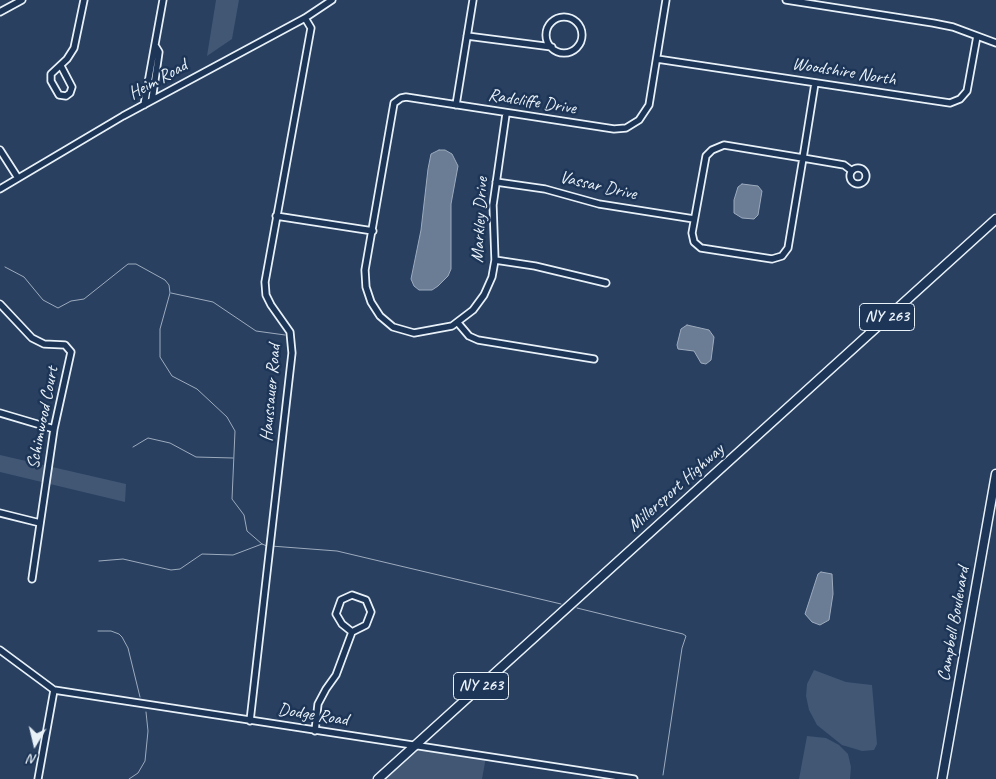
<!DOCTYPE html>
<style>
body{margin:0}
#map{position:relative;width:996px;height:779px;overflow:hidden;background:#294061;font-family:Caveat,sans-serif}
canvas{display:block}
.north{position:absolute;left:10px;top:719px;width:50px;height:50px;-webkit-text-stroke:4px #1d3557;paint-order:stroke;rotate:189deg;font-size:14px;font-weight:700;line-height:20px;text-align:center;color:#e8f1f8}
.north::after{content:'';display:block;margin:auto;width:18px;height:22px;background:#e8f1f8;clip-path:polygon(50% 0,100% 100%,50% 72%,0 100%)}
</style>
<div id="map">
<canvas width="996" height="779"></canvas>
<div class="north">N</div>
</div>
<script>
const ctx = document.querySelector('canvas').getContext('2d');
ctx.lineJoin = 'round';
function fill(path, color) {
  ctx.fillStyle = color;
  ctx.fill(path, 'evenodd');
}
function shape(rows) {
  const path = new Path2D();
  for (const r of rows) {
    if (r.length === 3) {
      path.moveTo(r[0] + r[2], r[1]);
      path.arc(r[0], r[1], r[2], 0, 2 * Math.PI);
      continue;
    }
    path.moveTo(r[0], r[1]);
    for (let i = 2; i < r.length; i += 2) path.lineTo(r[i], r[i + 1]);
  }
  return path;
}
function strokePath(path, color, width, dash) {
  ctx.strokeStyle = color;
  ctx.lineWidth = width;
  ctx.lineCap = dash ? 'butt' : 'round';
  ctx.setLineDash(dash || []);
  ctx.stroke(path);
}
function write(font, color, halo, rows, align = 'center') {
  ctx.font = font + ' Caveat,sans-serif';
  ctx.lineWidth = 5;
  ctx.setLineDash([]);
  ctx.textBaseline = 'middle';
  ctx.strokeStyle = halo;
  ctx.fillStyle = color;
  for (const [text, x, y, turn = 0] of rows) {
    ctx.save();
    ctx.translate(x, y);
    ctx.rotate((+turn || 0) * Math.PI / 180);
    ctx.textAlign = isNaN(turn) ? turn : align;
    if (halo) ctx.strokeText(text, 0, 0);
    ctx.fillText(text, 0, 0);
    ctx.restore();
  }
}
const green = shape([
 [216,0,239,0,232,39,207,56],
 [0,455,126,484,125,502,0,472],
 [814,670,846,682,872,685,877,744,874,750,862,751,842,745,817,725,809,710,806,696,807,684],
 [807,736,826,738,839,745,848,754,851,767,850,779,799,779],
 [413,746,486,757,482,779,377,779]
]);
const water = shape([
 [439,150,445,150,452,154,458,166,451,204,451,269,448,276,438,286,432,290,419,290,414,286,411,279,421,230,428,169,431,154,439,150],
 [742,184,758,186,762,191,758,215,754,219,742,218,734,213,734,200,738,187,742,184],
 [687,325,709,330,714,337,711,360,706,364,701,363,694,351,678,349,677,345,681,329,687,325],
 [821,572,832,574,833,594,829,620,820,625,812,622,805,614,818,574,821,572]
]);
const stream = shape([
 [5,267,24,277,43,300,58,308,71,301,84,299,128,264,136,264,165,280,169,285,170,293,160,329,160,357,172,376,197,389,227,417,235,431,232,499,244,515,247,531,262,544,267,546],
 [171,293,213,302,256,331,285,335],
 [133,447,148,438,170,443,196,457,233,458],
 [271,546,337,551,561,604],
 [99,561,123,559,171,570,180,569,202,554,233,555,262,544],
 [577,608,683,634,686,636,682,648,663,775],
 [98,631,111,631,119,634,122,637,128,648,140,697],
 [129,779,138,773,145,761,148,731,146,712]
]);
const minor = shape([
 [786,0,933,23,953,27,996,43],
 [0,12,22,0],
 [564,35,18],
 [467,36,552,47],
 [657,59,950,103,960,99,967,91,977,36],
 [61,66,72,87,70,93,66,96,59,95,51,81,51,74,67,59,74,48,84,0],
 [815,83,803,158,788,248,782,256,772,259,701,248,694,242,692,233,706,156,712,150,724,145,803,158,844,165,852,171],
 [152,100,159,52,156,47],
 [144,105,163,0],
 [456,105,473,0],
 [506,114,493,205,495,260,492,277,484,295,473,310,452,326,414,333,393,327,380,316,371,302,366,287,365,270,394,103,401,98,406,97,614,129,626,128,639,120,649,105,666,0],
 [0,150,18,178],
 [858,176,8],
 [496,182,545,189,599,204,694,219],
 [0,189,123,116,305,18,332,0],
 [276,216,373,231],
 [495,260,535,266,606,283],
 [0,304,32,338,44,344,65,345,71,352,54,429,32,579],
 [458,323,469,336,478,340,594,359],
 [0,413,54,429],
 [0,513,40,523],
 [0,650,54,690,634,779],
 [250,721,292,353,290,332,271,305,266,295,265,282,311,28,305,18],
 [315,731,318,704,326,689,336,675,352,632,366,625,371,612,366,600,352,595,341,600,336,614,342,624,352,632],
 [38,779,54,690]
]);
const major = shape([
 [378,779,996,219],
 [942,779,996,474]
]);
const shields = [
 [887,317,55],
 [481,686,55]
];
const shieldNames = [
 ["NY 263",887,317],
 ["NY 263",481,686]
];
const streetNames = [
 ["Woodshire North",844,72,9],
 ["Heim Road",158,80,-29],
 ["Radcliffe Drive",532,102,9],
 ["Vassar Drive",598,186,13],
 ["Markley Drive",480,220,-87],
 ["Haussauer Road",271,393,-85],
 ["Schimwood Court",43,418,-79],
 ["Millersport Highway",676,488,-42],
 ["Campbell Boulevard",954,624,-80],
 ["Dodge Road",313,715,9]
];
fill(green, '#415774');
fill(water, '#6b7c95');
strokePath(water, '#9dabbd', 1);
strokePath(stream, '#9dabbd', 1);
strokePath(minor, '#e8f1f8', 9);
strokePath(major, '#e8f1f8', 11);
strokePath(minor, '#1d3557', 5.5);
strokePath(major, '#1d3557', 8);
for (const [x, y, w] of shields) {
  const box = new Path2D();
  box.roundRect(x - w / 2, y - 13.5, w, 27, 4);
  ctx.fillStyle = '#1d3557';
  ctx.fill(box);
  strokePath(box, '#e8f1f8', 1);
}
write('bold 16px', '#e8f1f8', null, shieldNames);
write('18px', '#e8f1f8', '#1d3557', streetNames);
</script>
